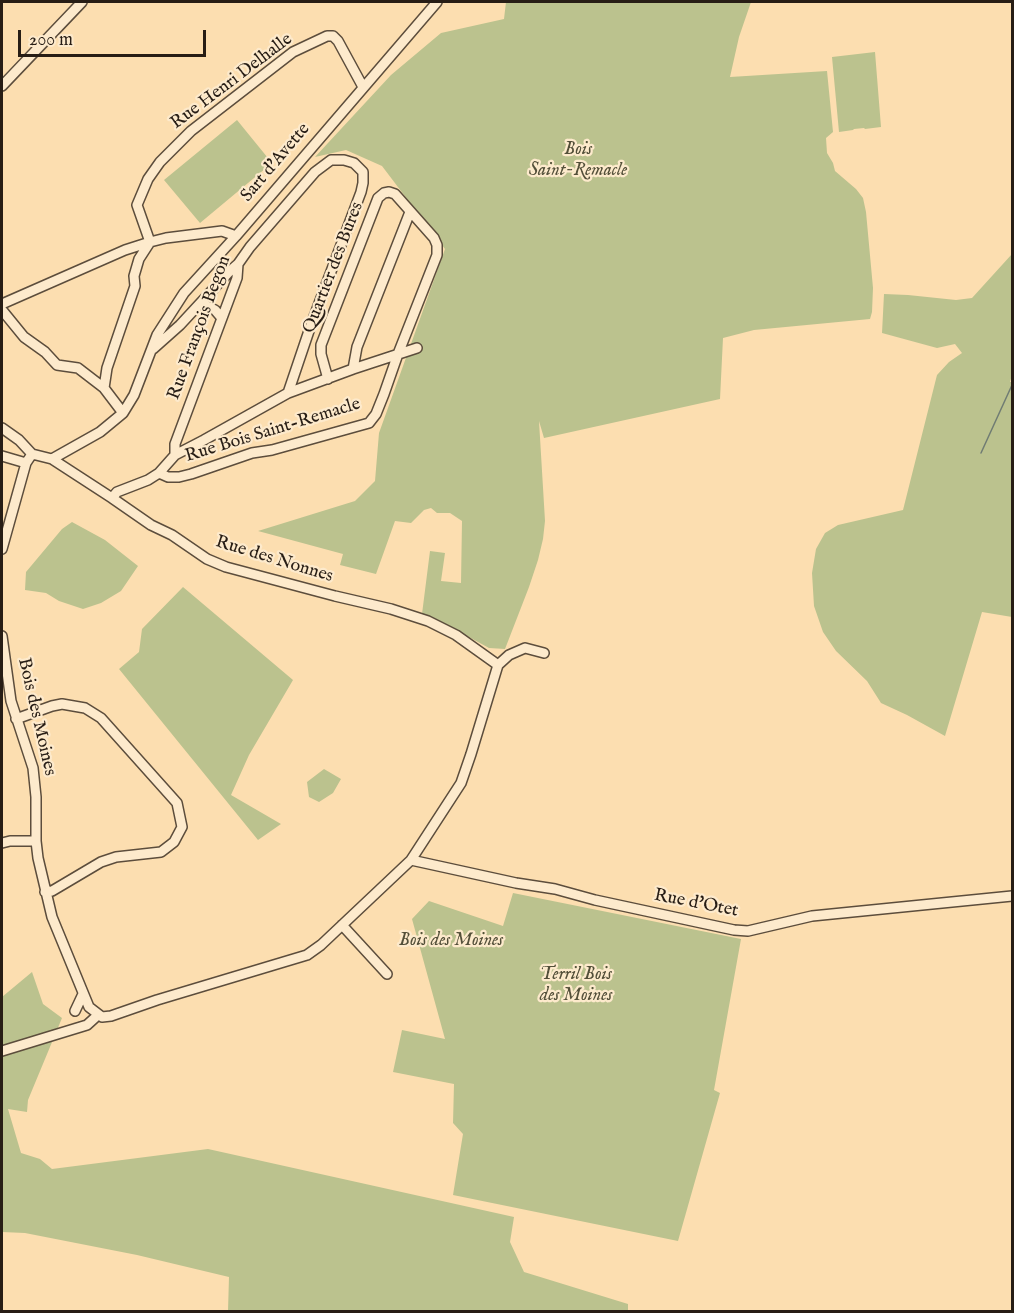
<!DOCTYPE html>
<meta charset="utf-8">
<style>
body{margin:0}
#map{position:relative;width:1014px;height:1313px;overflow:hidden;background:#fcdeb0;font-family:"IM FELL English",serif}
canvas{display:block}
.frame{position:absolute;inset:0;border:3px solid #271d15;pointer-events:none}
.scale{position:absolute;left:18px;top:30px;width:188px;height:27px;box-sizing:border-box;border:3px solid #271d15;border-top:0;padding-left:8px;font-size:18px;line-height:21px;white-space:nowrap;color:#271d15;-webkit-text-stroke:4px #fdeacc;paint-order:stroke}
</style>
<div id="map">
<canvas width="1014" height="1313"></canvas>
<div class="frame"></div>
<div class="scale">200 m</div>
</div>
<script>
const ctx = document.querySelector('canvas').getContext('2d');
ctx.lineJoin = 'round';
function fill(path, color) {
  ctx.fillStyle = color;
  ctx.fill(path, 'evenodd');
}
function shape(rows) {
  const path = new Path2D();
  for (const r of rows) {
    path.moveTo(r[0], r[1]);
    for (let i = 2; i < r.length; i += 2) path.lineTo(r[i], r[i + 1]);
  }
  return path;
}
function strokePath(path, color, width, dash) {
  ctx.strokeStyle = color;
  ctx.lineWidth = width;
  ctx.lineCap = dash ? 'butt' : 'round';
  ctx.setLineDash(dash || []);
  ctx.stroke(path);
}
function write(font, color, halo, rows, align = 'center') {
  ctx.font = font + ' "IM FELL English",serif';
  ctx.lineWidth = 4.5;
  ctx.setLineDash([]);
  ctx.textBaseline = 'middle';
  ctx.strokeStyle = halo;
  ctx.fillStyle = color;
  for (const [text, x, y, turn = 0] of rows) {
    ctx.save();
    ctx.translate(x, y);
    ctx.rotate((+turn || 0) * Math.PI / 180);
    ctx.textAlign = isNaN(turn) ? turn : align;
    if (halo) ctx.strokeText(text, 0, 0);
    ctx.fillText(text, 0, 0);
    ctx.restore();
  }
}
const green = shape([
 [506,2,751,2,739,37,730,77,827,71,833,132,826,138,827,153,833,163,835,171,856,189,863,198,866,212,873,288,872,312,870,319,754,330,723,338,720,399,544,438,539,421,545,521,543,539,538,560,529,587,505,649,489,648,436,619,422,614,430,551,445,553,441,581,461,583,462,521,450,513,437,513,431,508,424,510,411,523,395,521,376,574,340,565,343,554,258,531,355,501,375,481,379,433,445,249,382,166,346,150,315,157,391,75,441,33,504,19],
 [875,52,881,127,865,129,864,128,854,129,853,130,839,132,832,57],
 [237,120,272,163,200,223,164,180],
 [1012,254,1012,375,1010,382,1012,382,1012,617,982,612,945,736,907,715,881,703,867,681,836,651,823,632,814,606,812,573,816,549,825,533,838,525,903,510,937,375,949,362,962,353,955,344,937,348,882,333,884,294,908,295,956,300,972,298],
 [72,522,105,540,138,566,121,591,101,603,83,609,59,601,46,593,25,590,26,572,62,529],
 [183,587,293,680,249,755,231,795,281,824,258,840,119,669,139,652,142,629],
 [324,769,341,779,333,793,319,802,309,797,307,782],
 [513,893,741,939,714,1090,720,1093,678,1241,453,1195,463,1134,453,1123,454,1084,393,1072,402,1030,445,1039,412,919,429,901,503,926],
 [32,972,43,1004,62,1018,28,1100,27,1112,8,1109,21,1153,40,1159,52,1169,208,1149,514,1217,510,1242,524,1272,628,1304,628,1311,228,1311,229,1277,137,1255,25,1233,2,1232,2,997]
]);
const stream = shape([
 [981,453,1012,385]
]);
const minor = shape([
 [2,86,82,2],
 [201,303,215,310,221,317],
 [2,304,125,250,150,242,166,238,222,231,236,236],
 [2,310,24,337,45,352,57,365,78,368,104,388,123,413],
 [153,349,180,325,230,271,238,264],
 [353,369,357,347,410,212],
 [104,388,107,368,135,286,134,276,139,259,150,242,137,205,148,179,160,162,191,131,293,52,327,36,333,36,338,41,363,87],
 [2,428,19,440,32,454],
 [32,454,52,459,112,498,151,525,172,535,207,559,226,567,335,596,391,609,428,621,456,635,498,665],
 [175,455,175,444,237,278,238,264,250,247,315,172,331,160,344,160,354,163,363,172,363,183,361,192,312,322,288,393],
 [2,456,26,463],
 [52,459,100,432,123,413,134,395,157,335,184,293,236,236,437,2],
 [159,473,168,477,179,477,191,474,252,453,272,450,369,423,376,414,384,394,398,354,437,255,437,245,434,238,395,194,389,192,384,193,378,198,321,345,321,354,328,379],
 [112,498,117,492,148,480,159,473,175,455,204,440,288,393,353,369,417,348],
 [2,549,26,463,32,454],
 [2,636,11,701,33,768,36,797,36,841,38,858,52,917,89,1007,102,1017,111,1016,157,1000,307,955,321,945,411,860,461,783,471,754,498,665,509,655,525,648,544,653],
 [16,719,52,706,62,704,85,708,101,718,177,803,182,827,174,842,161,852,116,857,101,862,52,891,45,892],
 [2,843,10,841,36,841],
 [411,860,516,883,555,889,595,900,734,930,748,931,812,916,1012,896],
 [342,925,387,974],
 [75,1011,83,994],
 [2,1051,87,1025,98,1015]
]);
const streetNames = [
 ["Rue Henri Delhalle",232,82,-37],
 ["Sart d'Avette",276,163,-50],
 ["Quartier des Bures",334,268,-69],
 ["Rue François Begon",200,328,-70],
 ["Rue Bois Saint-Remacle",273,431,-17],
 ["Rue des Nonnes",274,560,17],
 ["Bois des Moines",36,717,77],
 ["Rue d'Otet",696,904,11]
];
const parkNames = [
 ["Bois",578,150],
 ["Saint-Remacle",578,171],
 ["Bois des Moines",451,941],
 ["Terril Bois",576,975],
 ["des Moines",576,996]
];
fill(green, '#bbc28e');
strokePath(stream, '#707c73', 1.5);
strokePath(minor, '#5c4d3c', 12);
strokePath(minor, '#fdeacc', 9);
write('18px', '#271d15', '#fdeacc', streetNames);
write('italic 18px', '#534f39', '#fdeacc', parkNames);
</script>
